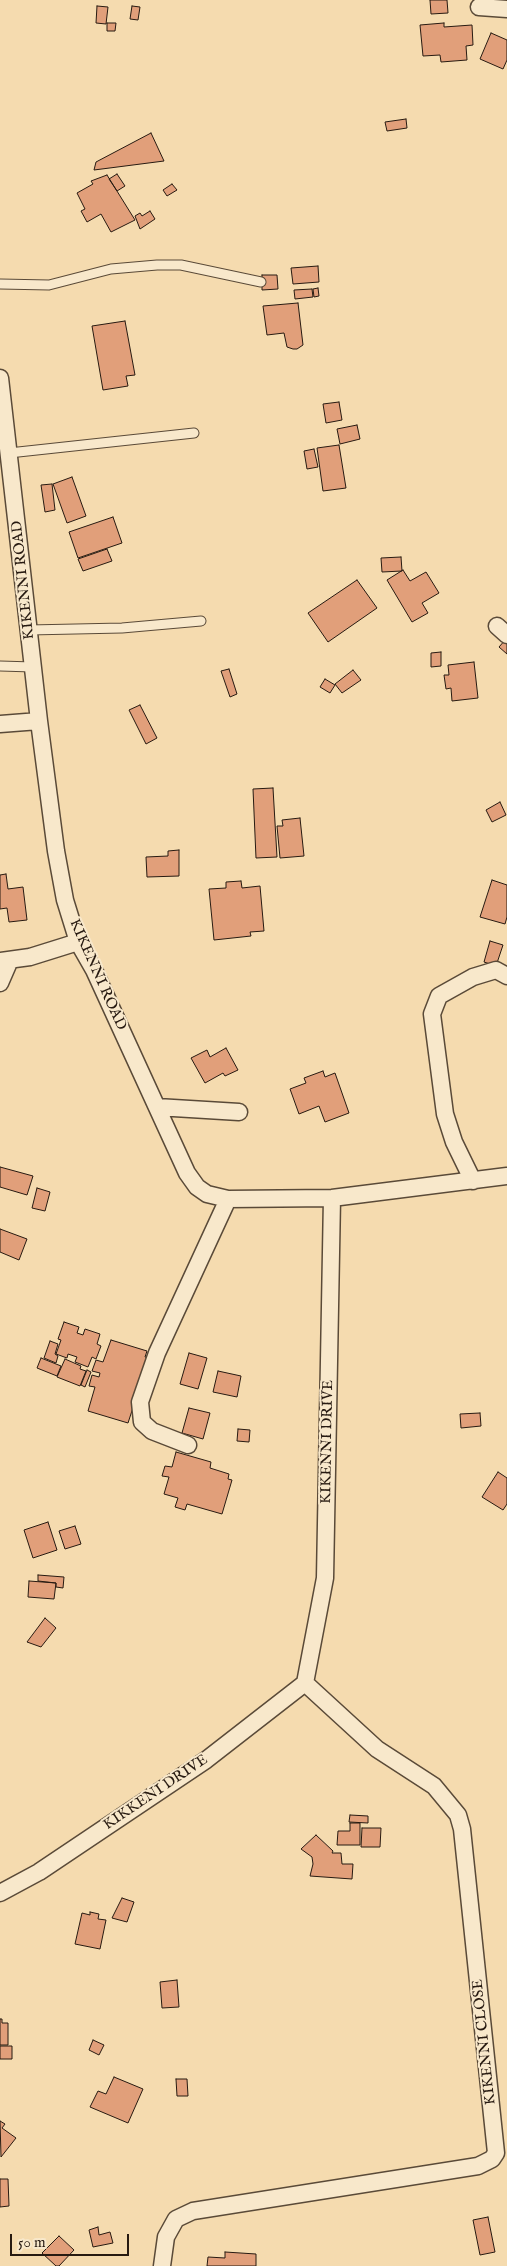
<!DOCTYPE html>
<style>
body{margin:0}
#map{position:relative;width:507px;height:2266px;overflow:hidden;background:#f5dbaf;font-family:"IM FELL English",serif}
canvas{display:block}
.scale{position:absolute;left:10px;top:2234px;width:119px;height:22px;box-sizing:border-box;border:2px solid #271a11;border-top:0;padding-left:6px;font-size:15px;line-height:18px;white-space:nowrap;color:#271a11;-webkit-text-stroke:4px #f8e8cb;paint-order:stroke}
</style>
<div id="map">
<canvas width="507" height="2266"></canvas>
<div class="scale">50 m</div>
</div>
<script>
const ctx = document.querySelector('canvas').getContext('2d');
ctx.lineJoin = 'round';
function fill(path, color) {
  ctx.fillStyle = color;
  ctx.fill(path, 'evenodd');
}
function shape(rows) {
  const path = new Path2D();
  for (const r of rows) {
    path.moveTo(r[0], r[1]);
    for (let i = 2; i < r.length; i += 2) path.lineTo(r[i], r[i + 1]);
  }
  return path;
}
function strokePath(path, color, width, dash) {
  ctx.strokeStyle = color;
  ctx.lineWidth = width;
  ctx.lineCap = dash ? 'butt' : 'round';
  ctx.setLineDash(dash || []);
  ctx.stroke(path);
}
function write(font, color, halo, rows, align = 'center') {
  ctx.font = font + ' "IM FELL English",serif';
  ctx.lineWidth = 4;
  ctx.setLineDash([]);
  ctx.textBaseline = 'middle';
  ctx.strokeStyle = halo;
  ctx.fillStyle = color;
  for (const [text, x, y, turn = 0] of rows) {
    ctx.save();
    ctx.translate(x, y);
    ctx.rotate((+turn || 0) * Math.PI / 180);
    ctx.textAlign = isNaN(turn) ? turn : align;
    if (halo) ctx.strokeText(text, 0, 0);
    ctx.fillText(text, 0, 0);
    ctx.restore();
  }
}
const building = shape([
 [430,0,447,0,448,13,431,14,430,0],
 [97,6,108,7,106,24,96,23,97,6],
 [132,6,140,7,138,20,130,19,132,6],
 [107,23,116,23,115,31,107,31,107,23],
 [444,23,444,27,472,25,473,45,466,46,467,60,441,62,440,55,423,56,420,25,444,23],
 [491,33,507,40,507,60,503,69,480,59,491,33],
 [406,119,407,128,387,131,385,122,406,119],
 [151,133,164,161,94,170,96,162,151,133],
 [117,174,125,186,117,191,109,179,117,174],
 [107,175,135,220,111,232,101,214,87,222,81,211,85,209,77,193,93,184,91,181,107,175],
 [172,184,177,190,167,196,163,190,172,184],
 [150,211,155,219,140,229,135,216,140,213,142,216,150,211],
 [318,266,319,282,293,284,291,268,318,266],
 [262,275,277,275,278,289,262,290,262,275],
 [318,288,319,296,314,297,313,289,318,288],
 [312,289,313,297,295,299,294,290,312,289],
 [298,303,303,345,297,349,293,349,287,347,284,333,267,335,263,306,298,303],
 [125,321,135,375,126,376,128,386,103,390,92,326,125,321],
 [339,402,342,420,326,423,323,404,339,402],
 [357,425,360,439,340,444,337,429,357,425],
 [339,445,346,488,323,491,317,448,339,445],
 [314,449,318,467,307,469,304,451,314,449],
 [72,477,86,516,67,523,53,484,72,477],
 [52,484,55,510,45,512,41,485,52,484],
 [113,517,122,543,78,558,69,532,113,517],
 [107,549,112,561,83,571,78,559,107,549],
 [401,557,402,571,382,572,381,558,401,557],
 [403,570,410,581,426,572,439,593,422,603,428,613,412,622,387,580,403,570],
 [357,580,377,608,328,642,308,613,357,580],
 [506,639,507,640,507,654,499,647,506,639],
 [441,652,441,666,431,667,431,653,441,652],
 [474,662,478,698,452,701,451,688,446,689,444,675,449,675,448,665,474,662],
 [229,669,237,694,230,697,221,671,229,669],
 [353,670,361,680,342,693,335,684,353,670],
 [325,679,335,685,330,693,320,687,325,679],
 [140,705,157,738,146,744,129,710,140,705],
 [273,788,277,857,256,858,253,789,273,788],
 [500,802,506,815,492,822,486,810,500,802],
 [300,818,304,856,280,858,277,826,283,826,282,820,300,818],
 [179,850,179,876,147,877,146,857,168,856,168,851,179,850],
 [6,874,8,889,23,887,27,920,9,922,7,908,0,909,0,875,6,874],
 [492,880,507,885,507,917,505,924,480,917,492,880],
 [241,881,242,888,260,886,264,931,250,932,251,936,214,940,209,889,226,888,226,882,241,881],
 [490,941,503,945,496,966,484,962,490,941],
 [226,1048,238,1070,225,1076,223,1073,205,1083,191,1058,207,1050,210,1057,226,1048],
 [323,1071,325,1077,335,1073,349,1113,325,1122,319,1106,299,1114,290,1089,306,1083,304,1078,323,1071],
 [0,1167,33,1176,27,1195,0,1187,0,1167],
 [37,1188,50,1192,45,1211,32,1208,37,1188],
 [0,1229,27,1239,19,1260,0,1252,0,1229],
 [64,1322,79,1327,77,1333,83,1335,85,1329,100,1334,97,1344,101,1346,96,1359,92,1357,88,1367,75,1362,77,1357,68,1354,67,1358,56,1354,61,1340,58,1339,64,1322],
 [111,1340,147,1351,145,1357,149,1358,128,1423,88,1411,95,1387,89,1386,92,1375,99,1377,100,1373,92,1371,96,1360,103,1362,111,1340],
 [50,1341,58,1344,55,1354,58,1356,56,1363,44,1358,50,1341],
 [189,1353,207,1358,198,1389,180,1384,189,1353],
 [41,1358,61,1366,57,1376,37,1368,41,1358],
 [65,1359,81,1366,80,1369,86,1371,80,1386,57,1377,65,1359],
 [87,1370,91,1372,85,1387,81,1385,87,1370],
 [218,1371,241,1376,237,1397,213,1392,218,1371],
 [189,1408,210,1413,203,1439,182,1433,189,1408],
 [480,1413,481,1426,461,1428,460,1414,480,1413],
 [238,1429,250,1430,249,1442,237,1441,238,1429],
 [176,1452,211,1462,210,1468,229,1474,228,1479,232,1480,222,1514,187,1504,185,1510,175,1507,178,1498,164,1494,169,1477,162,1476,165,1466,172,1467,176,1452],
 [498,1472,507,1478,507,1504,503,1510,482,1497,498,1472],
 [48,1522,57,1550,33,1558,24,1530,48,1522],
 [75,1526,81,1544,65,1549,59,1531,75,1526],
 [38,1575,64,1577,63,1588,56,1587,56,1583,38,1581,38,1575],
 [29,1581,56,1583,54,1599,28,1597,29,1581],
 [45,1618,56,1628,41,1647,27,1642,45,1618],
 [350,1815,368,1816,368,1823,349,1822,350,1815],
 [350,1823,360,1823,360,1845,337,1845,338,1831,350,1831,350,1823],
 [362,1828,381,1828,380,1847,361,1847,362,1828],
 [316,1835,333,1851,332,1853,341,1853,342,1864,353,1864,352,1879,310,1876,313,1864,312,1857,301,1849,316,1835],
 [122,1898,134,1902,127,1922,112,1918,122,1898],
 [90,1912,99,1914,98,1919,106,1920,100,1949,75,1944,82,1913,90,1915,90,1912],
 [177,1980,179,2007,162,2008,160,1982,177,1980],
 [0,2019,2,2019,2,2023,8,2023,8,2045,0,2045,0,2019],
 [93,2040,104,2045,99,2055,89,2050,93,2040],
 [0,2046,12,2046,12,2059,0,2059,0,2046],
 [114,2077,143,2089,128,2123,90,2107,98,2091,106,2094,114,2077],
 [176,2079,187,2079,188,2096,177,2096,176,2079],
 [0,2121,5,2124,2,2128,16,2138,1,2157,0,2121],
 [0,2179,8,2179,9,2206,0,2207,0,2179],
 [488,2217,495,2252,480,2255,473,2220,488,2217],
 [98,2227,99,2235,110,2232,113,2243,93,2247,89,2230,98,2227],
 [59,2236,74,2250,59,2266,56,2266,42,2253,59,2236],
 [225,2252,256,2254,256,2266,207,2266,208,2257,225,2258,225,2252]
]);
const lane = shape([
 [0,284,49,285,111,269,157,265,181,265,261,282],
 [9,453,194,433],
 [29,630,122,628,201,621],
 [0,666,33,667]
]);
const street = shape([
 [479,7,507,9],
 [0,378,39,721,56,851,65,900,78,942,94,970,187,1173,197,1187,207,1194,228,1199,332,1198,507,1176],
 [497,626,507,635],
 [0,724,39,721],
 [0,961,30,957,78,942],
 [0,983,10,960],
 [157,1107,239,1112],
 [473,1181,454,1142,445,1114,432,1014,439,996,473,977,496,970,507,976],
 [188,1445,152,1431,142,1422,140,1402,157,1353,228,1199],
 [305,1683,325,1578,332,1198],
 [0,1893,39,1872,206,1760,305,1683],
 [162,2266,166,2237,176,2219,193,2211,478,2166,492,2159,496,2153,462,1829,458,1815,434,1786,377,1749,305,1683]
]);
const streetNames = [
 ["KIKENNI ROAD",24,580,-96],
 ["KIKENNI ROAD",97,975,66],
 ["KIKENNI DRIVE",328,1442,-89],
 ["KIKKENI DRIVE",156,1793,-34],
 ["KIKENNI CLOSE",485,2042,-96]
];
fill(building, '#e19f7a');
strokePath(building, '#271a11', 1);
strokePath(lane, '#5a4a38', 11);
strokePath(street, '#5a4a38', 19);
strokePath(lane, '#f8e8cb', 9);
strokePath(street, '#f8e8cb', 16);
write('15px', '#271a11', '#f8e8cb', streetNames);
</script>
